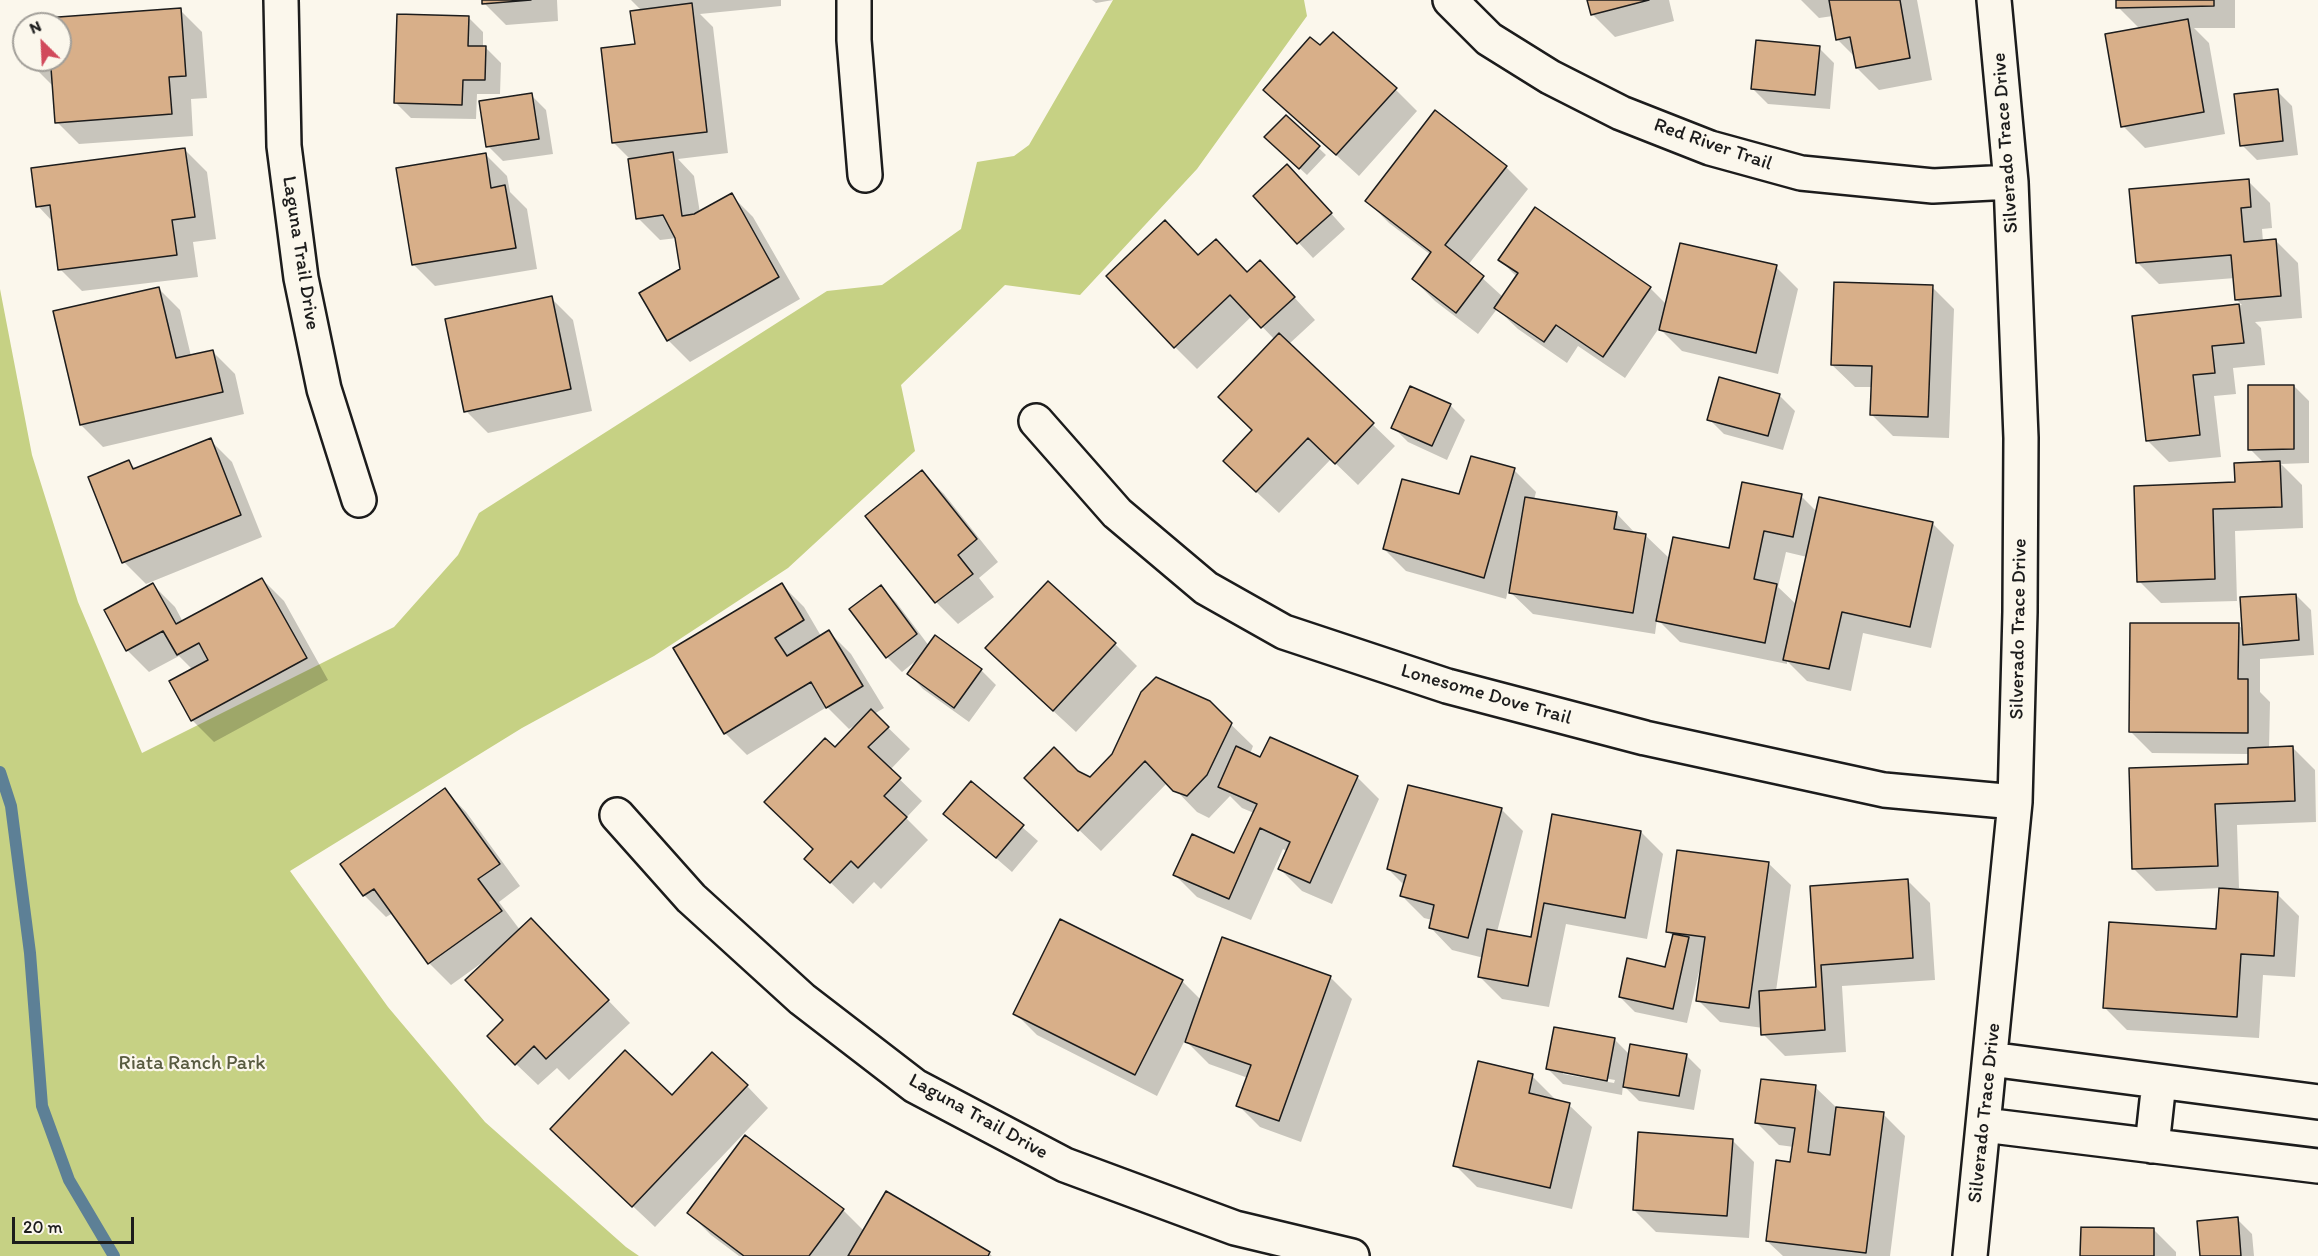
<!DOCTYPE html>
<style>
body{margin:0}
#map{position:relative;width:2318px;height:1256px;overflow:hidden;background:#fbf7ec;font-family:Itim,sans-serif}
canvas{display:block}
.north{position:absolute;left:12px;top:12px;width:60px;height:60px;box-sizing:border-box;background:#fbf7ec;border:2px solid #a29f99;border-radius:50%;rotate:336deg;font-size:16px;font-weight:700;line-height:24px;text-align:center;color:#1c1c1c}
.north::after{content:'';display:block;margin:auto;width:21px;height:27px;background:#d1495b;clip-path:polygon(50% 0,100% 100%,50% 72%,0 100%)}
.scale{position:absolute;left:12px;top:1217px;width:122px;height:27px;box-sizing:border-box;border:3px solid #1c1c1c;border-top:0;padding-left:8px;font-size:18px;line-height:21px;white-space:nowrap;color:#1c1c1c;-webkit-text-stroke:4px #fbf7ec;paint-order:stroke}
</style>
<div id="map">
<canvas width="2318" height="1256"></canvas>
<div class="north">N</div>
<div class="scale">20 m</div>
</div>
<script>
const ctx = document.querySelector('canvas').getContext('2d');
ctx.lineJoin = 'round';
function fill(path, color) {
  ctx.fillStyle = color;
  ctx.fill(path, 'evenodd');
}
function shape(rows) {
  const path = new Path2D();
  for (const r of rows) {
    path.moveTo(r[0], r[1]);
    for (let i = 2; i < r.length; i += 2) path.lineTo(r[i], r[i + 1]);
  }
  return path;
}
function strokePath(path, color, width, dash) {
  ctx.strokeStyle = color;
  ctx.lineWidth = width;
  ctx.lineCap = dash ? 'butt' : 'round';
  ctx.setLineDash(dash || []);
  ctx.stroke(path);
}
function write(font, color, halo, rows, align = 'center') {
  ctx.font = font + ' Itim,sans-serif';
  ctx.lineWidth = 4.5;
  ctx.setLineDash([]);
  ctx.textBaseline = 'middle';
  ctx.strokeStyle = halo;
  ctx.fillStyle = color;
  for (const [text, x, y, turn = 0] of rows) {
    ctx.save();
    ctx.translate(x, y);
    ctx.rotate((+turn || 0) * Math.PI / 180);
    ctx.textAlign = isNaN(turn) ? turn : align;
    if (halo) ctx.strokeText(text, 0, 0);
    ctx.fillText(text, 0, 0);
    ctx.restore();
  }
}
const green = shape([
 [1113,0,1304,0,1307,16,1197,169,1080,295,1005,285,901,385,915,451,788,568,654,656,522,728,290,871,388,1007,485,1122,626,1247,639,1256,0,1256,0,289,32,455,78,602,142,753,394,627,458,555,479,513,827,291,882,285,961,229,977,162,1014,156,1029,145]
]);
const shadow = shape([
 [484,0,557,0,558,21,506,25,484,3],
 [631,0,781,0,781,6,700,14,713,27,728,153,678,159,694,176,700,213,731,195,753,217,800,299,690,362,668,340,641,293,682,270,677,238,660,240,638,218,631,160,614,143,642,11],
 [1092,0,1113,0,1096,3],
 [1589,0,1669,0,1674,21,1615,37,1593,15],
 [1801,0,1917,0,1932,80,1879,90,1857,68,1855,57,1837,39,1833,16,1819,18],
 [2118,0,2235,0,2235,28,2194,28,2209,43,2225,134,2145,148,2123,126,2140,29,2118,7],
 [180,10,202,32,207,98,191,99,193,136,79,144,57,122,54,87,36,69,35,60,60,60,60,24,32,24],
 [468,17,483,32,483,48,486,48,501,63,500,94,477,94,476,119,411,118,396,103],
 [1321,47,1395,89,1417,111,1359,176,1265,90],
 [1819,48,1834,63,1830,109,1768,104,1753,89],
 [2277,91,2292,106,2298,155,2257,160,2242,145],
 [531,95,546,110,553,154,503,161,488,146],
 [1286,117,1326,155,1307,175,1266,137],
 [185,150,207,172,216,239,193,242,198,277,82,291,60,269,53,222,38,206],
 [485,154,507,176,510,192,527,209,537,269,435,286,413,264],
 [1506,167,1528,189,1468,265,1503,297,1517,277,1500,260,1650,288,1666,304,1776,267,1798,289,1778,374,1682,351,1659,328,1625,378,1578,346,1567,363,1518,329,1497,309,1478,334,1435,301,1413,279,1431,255,1389,223,1367,201],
 [1302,181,1345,229,1313,258,1255,196],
 [2248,181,2270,203,2272,228,2262,229,2263,242,2276,241,2298,263,2302,318,2255,322,2261,328,2265,365,2233,368,2236,394,2214,396,2221,457,2169,462,2147,440,2133,317,2242,305,2236,299,2235,278,2159,284,2137,262],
 [1199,257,1282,284,1315,320,1289,344,1395,446,1358,485,1331,459,1279,513,1247,483,1254,430,1275,340,1252,316,1197,369,1175,347],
 [1932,287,1954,309,1949,438,1893,436,1871,414,1872,387,1855,387,1832,365],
 [158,288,180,310,191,356,213,352,235,374,244,414,103,447,81,425],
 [551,298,573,320,592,411,488,433,466,411],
 [1720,379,1780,396,1795,411,1783,450,1724,434,1709,419],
 [2294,386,2309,401,2309,463,2281,464,2302,485,2303,528,2235,531,2237,601,2161,603,2139,581,2236,484,2264,463,2250,449],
 [1450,405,1465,420,1447,460,1408,442,1393,427],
 [210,440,232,462,262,537,146,584,124,562,128,462,136,469],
 [1514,470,1536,492,1534,500,1616,513,1636,534,1645,535,1668,557,1666,568,1668,568,1730,550,1801,496,1817,512,1932,523,1954,545,1931,648,1863,633,1851,691,1807,681,1787,661,1787,664,1680,642,1657,619,1655,634,1533,614,1508,590,1506,599,1406,571,1384,549,1460,496],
 [1786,552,1807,557,1797,605,1778,587],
 [922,472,944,494,998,562,979,578,994,597,958,624,936,602,867,516],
 [262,579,284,601,328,680,214,742,192,720,193,670,179,656,149,672,127,650,153,585,175,607,183,622],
 [782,585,804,607,821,636,829,632,851,654,884,708,874,714,910,749,890,770,922,801,906,818,928,840,881,889,874,882,853,904,828,880,815,850,835,749,857,724,849,729,827,707,747,755,725,733,675,649],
 [881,587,896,602,929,646,981,670,996,685,969,722,923,689,909,674,918,659,902,672,887,657],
 [2296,595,2311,610,2314,655,2260,659,2260,692,2270,702,2269,749,2293,748,2315,770,2316,822,2237,825,2239,888,2227,888,2227,890,2277,894,2299,916,2295,977,2263,975,2259,1038,2127,1030,2105,1008,2217,930,2221,888,2156,891,2134,869,2250,765,2249,754,2152,753,2130,731,2238,625,2244,630],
 [1115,644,1137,666,1076,732,1009,670],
 [1209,703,1253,746,1250,754,1261,759,1357,777,1379,799,1332,904,1302,891,1280,869,1287,851,1283,849,1251,920,1197,897,1175,875,1235,855,1254,813,1242,808,1230,796,1209,818,1197,812,1168,782,1101,851,1048,800,1078,772,1090,779],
 [972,783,1038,841,1012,872,945,814],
 [445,790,466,812,520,886,499,902,520,930,552,942,630,1023,569,1080,557,1068,538,1085,516,1064,505,1020,483,962,451,985,429,963,393,913,386,917,364,895],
 [1501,809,1523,831,1497,932,1532,939,1553,816,1641,832,1663,854,1647,939,1566,924,1549,1007,1502,999,1480,977,1484,958,1452,950,1430,927,1432,920,1424,918,1402,896,1405,886,1388,869],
 [1768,863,1791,885,1776,991,1818,989,1812,887,1908,881,1930,903,1935,980,1842,986,1846,1052,1785,1056,1763,1034,1763,1028,1720,1022,1698,1000,1703,963,1701,963,1687,1023,1635,1012,1620,997,1666,969,1674,937,1668,931],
 [1330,977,1352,999,1301,1142,1260,1127,1238,1105,1248,1078,1209,1064,1185,1040,1157,1096,1037,1035,1015,1013,1182,981,1202,1001],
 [1614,1039,1630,1055,1686,1055,1701,1070,1694,1110,1639,1101,1623,1085,1622,1095,1563,1084,1548,1069],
 [1563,1071,1615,1080,1614,1083,1563,1074],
 [1532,1076,1554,1098,1554,1101,1569,1105,1592,1127,1572,1209,1477,1187,1455,1165],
 [747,1086,768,1108,655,1227,573,1150,672,1097],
 [1815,1087,1837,1108,1883,1114,1905,1136,1890,1256,1783,1256,1767,1241,1791,1164,1794,1147,1779,1145,1757,1123],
 [1732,1140,1754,1162,1749,1238,1656,1232,1634,1210],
 [843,1210,864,1231,989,1253,992,1256,739,1256,711,1235,689,1213],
 [2237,1219,2252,1234,2254,1256,2202,1256],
 [2154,1230,2176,1252,2176,1256,2081,1256]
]);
const stream = shape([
 [0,772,11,806,30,953,42,1106,69,1180,114,1256]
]);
const building = shape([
 [482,0,531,0,482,4,482,0],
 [1587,0,1649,0,1591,15,1587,0],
 [1829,0,1900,0,1910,58,1856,68,1850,37,1836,40,1829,0],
 [2116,0,2214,0,2214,6,2116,8,2116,0],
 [692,3,707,132,612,143,601,48,635,44,630,11,692,3],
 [181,8,186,76,169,77,172,114,55,123,51,68,34,69,34,60,60,60,60,24,31,24,31,19,181,8],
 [397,14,469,16,468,46,486,46,485,80,463,80,462,105,394,103,397,14],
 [2188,19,2204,112,2121,127,2105,34,2188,19],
 [1333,32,1397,88,1336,155,1263,90,1310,37,1320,45,1333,32],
 [1756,40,1820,46,1815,95,1751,89,1756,40],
 [2278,89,2283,141,2240,146,2234,94,2278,89],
 [532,93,539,139,486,147,479,101,532,93],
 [1435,110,1507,166,1445,245,1484,276,1456,313,1412,279,1431,252,1365,201,1435,110],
 [1286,115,1320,146,1299,169,1264,137,1286,115],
 [185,148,195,217,172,220,177,255,58,270,50,205,36,207,31,168,185,148],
 [673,152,682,216,694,214,732,193,779,277,667,341,639,293,680,269,675,238,663,215,636,219,628,159,673,152],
 [486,153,491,188,505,185,516,248,412,265,396,168,486,153],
 [1287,164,1332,213,1297,244,1253,196,1287,164],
 [2249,179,2251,207,2241,208,2244,242,2276,239,2281,296,2235,300,2231,255,2136,263,2129,189,2249,179],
 [1535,207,1651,287,1603,357,1556,325,1544,342,1494,308,1518,273,1498,260,1535,207],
 [1165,220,1198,255,1216,239,1247,272,1260,260,1295,297,1261,328,1230,295,1174,348,1106,276,1165,220],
 [1680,243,1777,265,1756,353,1659,330,1680,243],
 [1834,282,1933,285,1928,417,1870,415,1872,366,1831,365,1834,282],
 [159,287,176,358,213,350,223,392,80,425,53,311,159,287],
 [552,296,571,389,464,412,445,319,552,296],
 [2239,304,2244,343,2212,346,2215,373,2193,375,2200,435,2146,441,2132,316,2239,304],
 [1279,333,1374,423,1335,464,1308,438,1256,492,1223,461,1252,430,1218,397,1279,333],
 [1719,377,1780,394,1768,436,1707,420,1719,377],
 [2248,385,2294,385,2294,449,2248,450,2248,385],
 [1410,386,1451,404,1432,446,1391,428,1410,386],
 [211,438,241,515,122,563,88,477,129,460,133,469,211,438],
 [1471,456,1515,468,1484,578,1383,549,1402,479,1459,494,1471,456],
 [2280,461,2282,507,2213,509,2215,579,2137,582,2134,486,2235,482,2234,463,2280,461],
 [922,470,977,539,958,555,973,574,935,603,865,516,922,470],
 [1742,482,1802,494,1793,537,1764,531,1754,579,1777,584,1765,643,1656,621,1673,537,1729,548,1742,482],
 [1525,497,1617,512,1614,529,1646,534,1633,613,1509,593,1525,497],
 [1819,497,1933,522,1910,627,1842,612,1829,669,1783,660,1819,497],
 [262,578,307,658,191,721,169,681,208,660,199,643,177,655,163,631,126,651,104,610,153,583,176,624,262,578],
 [1048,581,1116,643,1053,711,985,648,1048,581],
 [782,583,804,620,775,638,787,656,829,630,863,686,826,708,811,682,724,734,673,648,782,583],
 [881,585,917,634,886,658,849,609,881,585],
 [2296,594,2299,640,2243,645,2240,597,2296,594],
 [2130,623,2239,623,2238,679,2248,679,2248,733,2129,732,2130,623],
 [935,635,982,669,954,708,907,674,935,635],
 [1156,677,1210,701,1232,723,1207,775,1187,796,1173,791,1145,761,1078,831,1024,778,1054,747,1078,771,1090,777,1112,754,1141,692,1156,677],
 [871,709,889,727,868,747,901,778,884,796,907,817,858,868,851,861,830,883,804,859,813,849,764,802,825,738,835,747,871,709],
 [1270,737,1358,776,1310,883,1278,869,1290,842,1260,828,1229,899,1173,875,1192,834,1234,853,1257,804,1218,787,1236,746,1260,757,1270,737],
 [2293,746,2295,801,2215,804,2218,866,2132,869,2129,768,2248,764,2248,748,2293,746],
 [971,781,1024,825,996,858,943,814,971,781],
 [1408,785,1502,808,1468,938,1429,928,1434,905,1400,896,1406,875,1387,869,1408,785],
 [445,788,500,864,478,879,502,911,428,964,374,889,363,896,340,864,445,788],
 [1552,814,1641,831,1625,918,1544,903,1528,986,1478,977,1487,929,1531,937,1552,814],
 [1677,850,1769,862,1749,1008,1696,1001,1705,937,1666,932,1677,850],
 [1908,879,1913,958,1821,965,1825,1030,1761,1035,1759,991,1816,987,1810,886,1908,879],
 [2219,888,2278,892,2274,956,2241,954,2237,1017,2103,1008,2109,922,2216,929,2219,888],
 [531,918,609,1000,546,1059,534,1046,515,1065,487,1036,503,1020,465,980,531,918],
 [1060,919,1183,980,1135,1075,1013,1014,1060,919],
 [1673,934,1689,937,1673,1009,1619,997,1627,958,1665,967,1673,934],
 [1222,937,1331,976,1279,1121,1236,1106,1251,1065,1185,1042,1222,937],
 [1554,1027,1615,1038,1607,1081,1546,1069,1554,1027],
 [1630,1044,1687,1054,1679,1096,1623,1087,1630,1044],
 [625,1050,672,1095,712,1052,748,1085,632,1207,550,1129,625,1050],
 [1478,1061,1533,1074,1529,1093,1570,1103,1550,1188,1453,1166,1478,1061],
 [1761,1079,1816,1085,1808,1152,1830,1155,1836,1107,1884,1112,1866,1253,1766,1241,1776,1160,1790,1162,1795,1128,1755,1123,1761,1079],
 [1638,1132,1733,1139,1727,1216,1633,1210,1638,1132],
 [745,1135,844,1209,809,1256,744,1256,687,1213,745,1135],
 [886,1191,990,1252,988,1256,848,1256,886,1191],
 [2238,1217,2241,1256,2200,1256,2197,1221,2238,1217],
 [2081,1227,2154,1228,2154,1256,2080,1256,2081,1227]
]);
const minor = shape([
 [281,0,284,146,301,278,324,389,359,500],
 [854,0,854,40,865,175],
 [1450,0,1489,39,1550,77,1621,113,1710,148,1801,173,1933,186,2011,182],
 [1036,421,1117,513,1206,588,1284,632,1447,686,1645,738,1884,790,2015,802],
 [617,815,691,898,802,999,915,1086,1065,1165,1235,1228,1352,1256],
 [1990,1059,2318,1102],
 [1984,1125,2318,1166],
 [2152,1146,2159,1082],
 [1970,1256,2015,802,2020,612,2021,438,2011,182,1994,0]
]);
const streetNames = [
 ["Silverado Trace Drive",2006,143,-94],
 ["Red River Trail",1713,145,19],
 ["Laguna Trail Drive",300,253,81],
 ["Silverado Trace Drive",2019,629,-89],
 ["Lonesome Dove Trail",1486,695,16],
 ["Silverado Trace Drive",1985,1113,-84],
 ["Laguna Trail Drive",978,1117,29]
];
const parkNames = [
 ["Riata Ranch Park",192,1064]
];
fill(green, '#c6d184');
fill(shadow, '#0003');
strokePath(stream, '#5d8096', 12);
fill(building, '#d8af89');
strokePath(building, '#1c1c1c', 1.5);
strokePath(minor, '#1c1c1c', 38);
strokePath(minor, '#fbf7ec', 33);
write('20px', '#1c1c1c', '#fbf7ec', streetNames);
write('20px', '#585b40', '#fbf7ec', parkNames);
</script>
